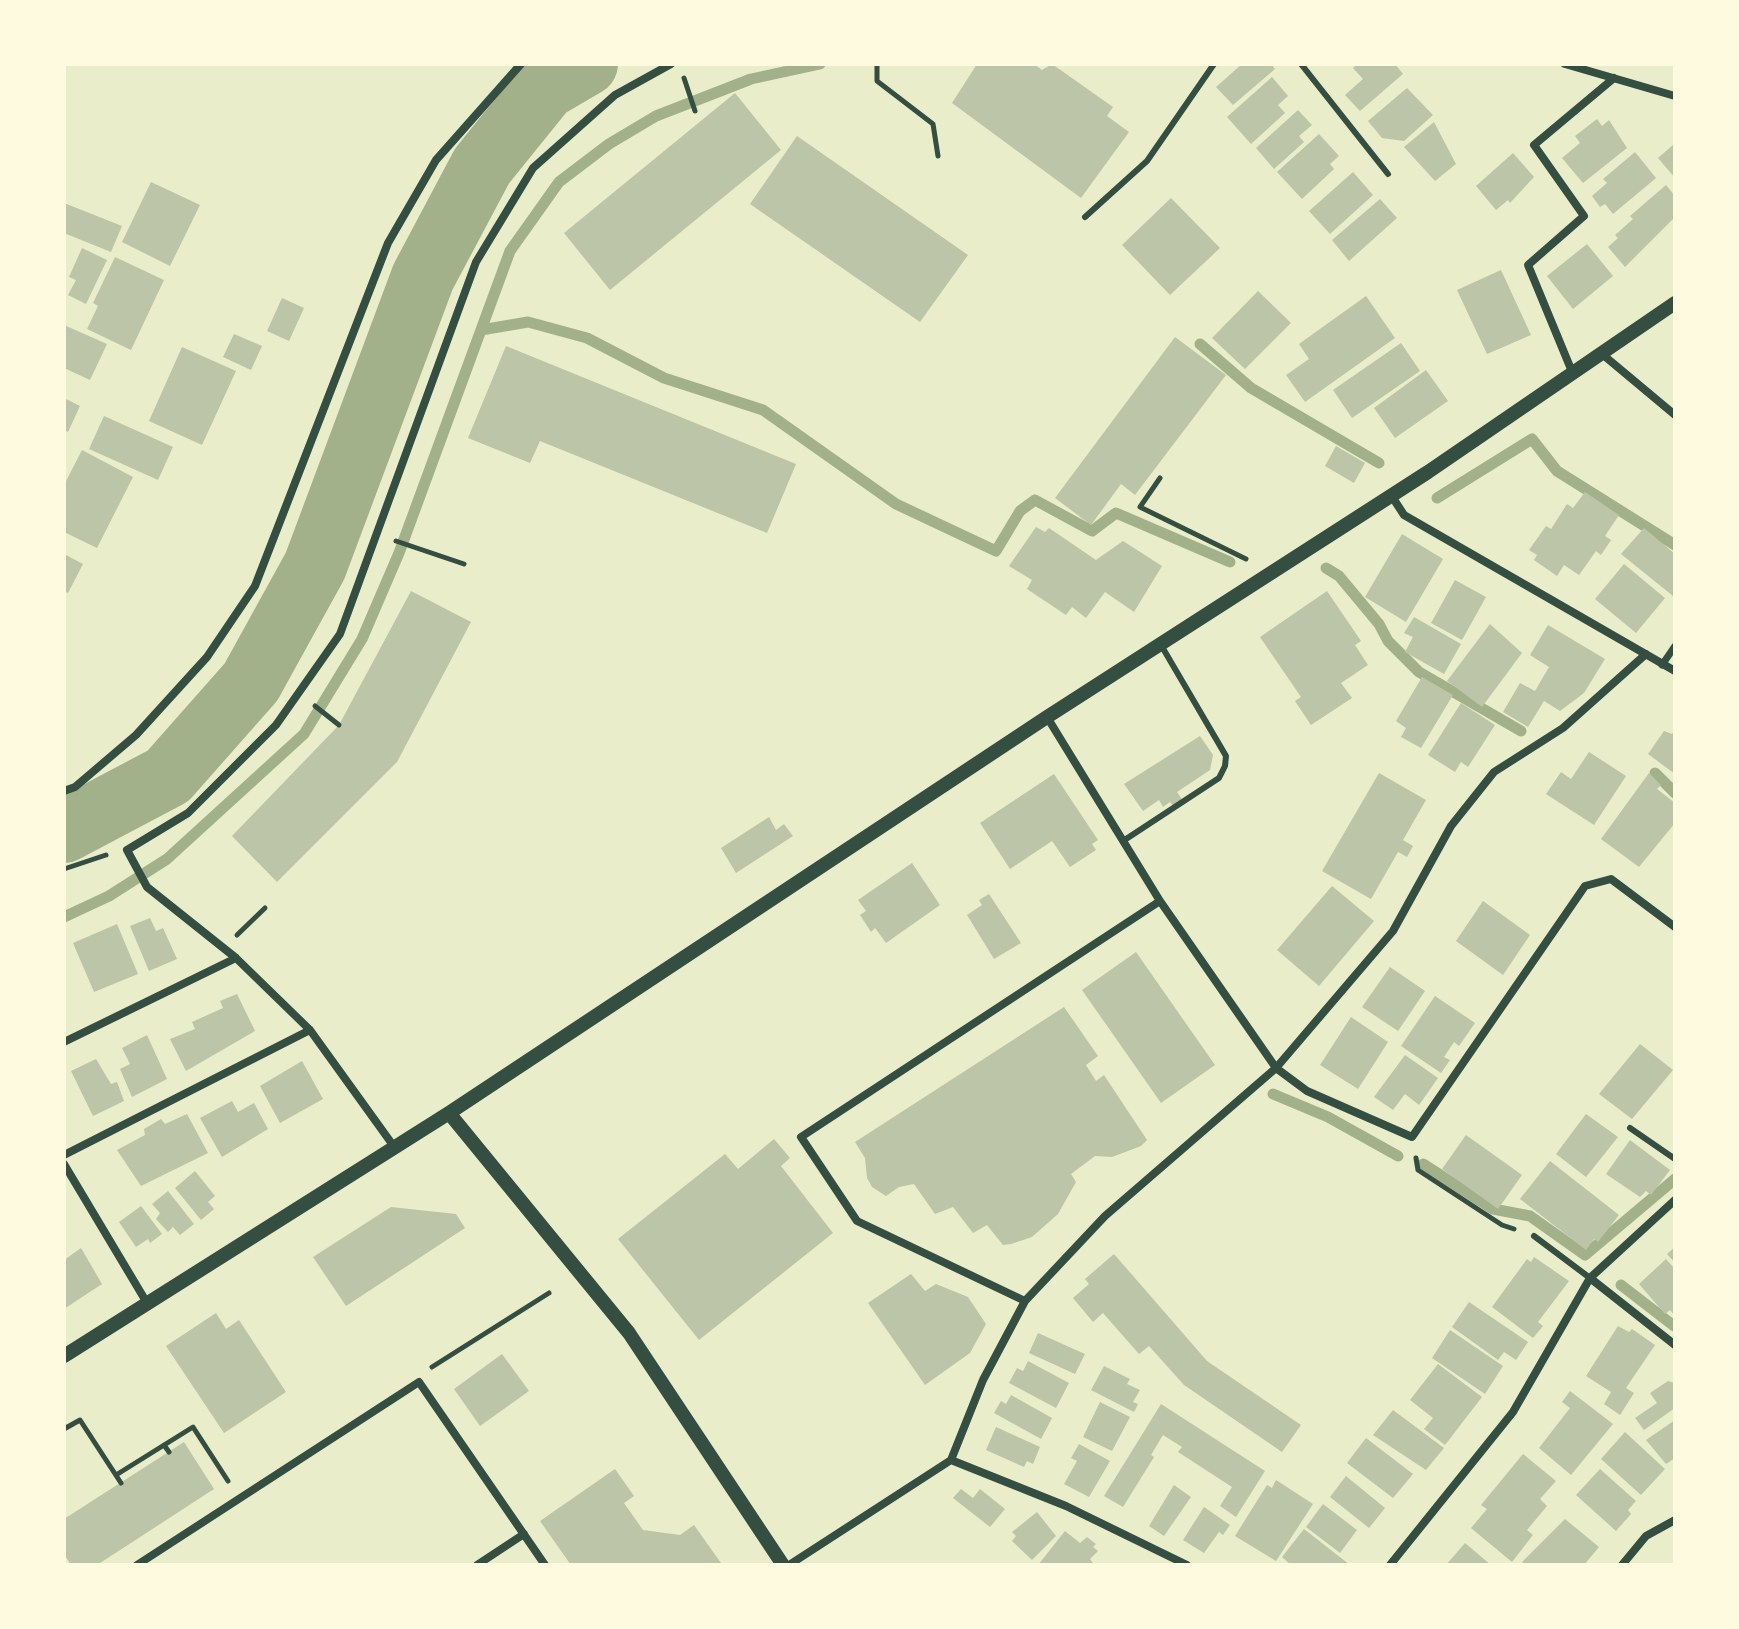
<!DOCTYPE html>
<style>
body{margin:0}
#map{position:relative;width:1739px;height:1629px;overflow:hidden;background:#e9edc9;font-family:"IBM Plex Sans",sans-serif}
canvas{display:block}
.frame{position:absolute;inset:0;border:66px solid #fefae0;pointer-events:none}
</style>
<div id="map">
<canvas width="1739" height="1629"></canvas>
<div class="frame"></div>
</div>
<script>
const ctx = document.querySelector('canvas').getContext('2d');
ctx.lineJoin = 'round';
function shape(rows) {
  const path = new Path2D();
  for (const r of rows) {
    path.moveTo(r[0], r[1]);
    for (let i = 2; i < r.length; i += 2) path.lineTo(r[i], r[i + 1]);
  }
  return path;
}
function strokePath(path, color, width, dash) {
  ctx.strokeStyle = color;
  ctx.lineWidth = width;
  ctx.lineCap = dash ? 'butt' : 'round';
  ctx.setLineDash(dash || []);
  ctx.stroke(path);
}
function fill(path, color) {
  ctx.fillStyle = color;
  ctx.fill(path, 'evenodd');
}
const stream = shape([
 [535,76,545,88],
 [481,330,528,322,587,338,664,378,763,410,896,504,996,551,1020,511,1035,500,1092,531,1116,513,1230,562],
 [1200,344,1251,388,1379,463],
 [1437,498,1532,439,1557,471,1675,545],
 [1326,568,1339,576,1379,624,1388,641,1419,672,1521,731],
 [1655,773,1675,793],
 [64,917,109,896,167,859,304,734,362,639,399,553,510,251,559,182,609,144,656,116,751,79,820,64],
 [1273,1094,1328,1117,1398,1156],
 [1423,1164,1493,1209,1530,1216,1585,1255,1675,1179],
 [1621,1285,1674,1326]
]);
const river = shape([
 [64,831,168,776,251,682,315,566,423,277,482,166,545,88,586,64]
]);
const building = shape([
 [977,64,1034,64,1042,70,1052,64,1113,107,1107,116,1129,132,1081,198,952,103],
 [1242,64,1271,64,1275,69,1233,105,1216,87],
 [1357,64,1395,64,1403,74,1360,111,1345,95,1363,79,1353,68],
 [1272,77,1288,96,1278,105,1285,113,1251,144,1227,117],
 [1407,88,1433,115,1404,141,1382,138,1368,121],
 [735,93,781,150,610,290,564,233],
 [1298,110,1312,125,1299,136,1304,142,1274,169,1256,148],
 [1597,119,1602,126,1609,120,1627,148,1583,183,1562,158,1580,143,1575,136],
 [1434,122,1456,164,1435,181,1404,147],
 [1319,134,1339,156,1330,164,1334,169,1302,199,1277,172],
 [797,136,968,255,920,322,750,204],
 [1673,145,1675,147,1675,178,1658,158],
 [1635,152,1656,178,1613,214,1605,204,1600,207,1592,196,1607,183,1603,179],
 [1513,153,1534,177,1510,203,1508,200,1496,210,1476,186],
 [1353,172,1373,195,1330,234,1309,211],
 [151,182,200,205,170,266,122,242],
 [1666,185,1675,196,1675,217,1625,267,1608,247,1618,238,1615,235,1633,219,1630,216],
 [1171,198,1220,248,1170,295,1122,245],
 [1380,199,1397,218,1349,261,1332,240],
 [64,203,122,226,111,252,64,233],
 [1587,244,1613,276,1573,309,1547,276],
 [82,248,107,260,86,304,68,295,76,280,69,277],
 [115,257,164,280,131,350,87,329,98,306,93,303],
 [1501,270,1531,335,1487,354,1457,290],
 [1258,291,1291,323,1245,369,1212,338],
 [1366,296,1395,338,1305,402,1286,375,1309,359,1299,344],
 [282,298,304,308,289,341,267,331],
 [64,325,107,344,90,380,64,368],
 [234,334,262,346,251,370,223,357],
 [1175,337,1226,375,1135,495,1121,484,1091,525,1055,498],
 [1401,343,1420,371,1352,418,1333,390],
 [506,346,796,464,767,533,540,441,530,463,468,438],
 [182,347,236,371,202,445,149,421],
 [1426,370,1448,401,1395,438,1374,408],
 [64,398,80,406,68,432,64,430],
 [104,416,173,447,158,480,89,449],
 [1336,446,1365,463,1354,483,1325,466],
 [82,450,133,477,97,548,64,532,64,485],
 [1585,492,1619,515,1605,536,1611,540,1601,555,1596,551,1579,575,1564,565,1557,576,1534,560,1537,555,1529,550,1546,526,1551,529,1567,504,1573,508],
 [1036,527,1045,532,1049,528,1096,560,1123,541,1162,566,1134,612,1105,592,1086,618,1072,607,1066,615,1027,589,1032,580,1009,566],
 [1644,528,1675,554,1673,596,1621,554],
 [1402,534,1443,559,1406,622,1365,597],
 [64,554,83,564,68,593,64,591],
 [1624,564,1665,598,1636,633,1595,599],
 [1455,580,1486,597,1462,640,1431,623],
 [411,591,471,622,397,762,277,882,232,836,339,725],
 [1327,591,1361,641,1355,645,1368,665,1341,683,1352,698,1311,725,1295,701,1301,697,1260,637],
 [1414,617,1461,644,1444,674,1405,652,1413,637,1404,633],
 [1490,624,1522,653,1482,707,1447,681],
 [1548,625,1605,659,1584,693,1560,711,1544,701,1528,727,1503,712,1520,683,1535,691,1549,667,1530,655],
 [1422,677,1453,695,1421,748,1401,737,1406,728,1396,721],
 [1461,703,1495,725,1468,767,1461,762,1455,772,1428,755],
 [1675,730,1675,774,1648,754,1664,731,1672,734],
 [1200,736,1213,755,1210,770,1177,792,1183,801,1174,807,1170,802,1163,807,1159,800,1143,811,1124,784],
 [1589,752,1626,776,1594,825,1546,794,1561,772,1571,779],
 [1379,773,1426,800,1403,840,1413,846,1407,857,1398,852,1371,899,1322,871],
 [1649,773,1661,785,1657,789,1675,803,1675,823,1639,867,1601,839],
 [1054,774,1098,840,1092,844,1096,850,1070,867,1052,841,1010,869,980,823],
 [769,817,776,830,784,824,793,836,736,873,721,848],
 [912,863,940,905,886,943,875,928,871,932,860,915,866,911,858,900],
 [1332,886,1374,921,1319,986,1277,950],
 [989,894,1021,943,994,959,967,915,982,905,979,900],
 [1483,901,1530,935,1503,975,1456,941],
 [150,918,156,931,163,928,177,959,149,971,130,926],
 [117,924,138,974,94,992,73,943],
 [1136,952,1215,1065,1161,1103,1082,990],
 [1390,967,1425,991,1398,1031,1362,1007],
 [237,994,255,1031,186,1071,170,1039,195,1029,192,1022,223,1008,220,1001],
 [1435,996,1475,1023,1459,1046,1454,1042,1444,1057,1450,1060,1441,1073,1401,1046],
 [1064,1007,1098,1056,1086,1065,1096,1081,1104,1075,1147,1140,1141,1146,1112,1157,1095,1156,1071,1174,1076,1182,1058,1214,1032,1237,1011,1244,1003,1245,987,1225,973,1233,953,1207,935,1214,914,1184,899,1187,886,1196,872,1187,867,1178,865,1158,855,1142],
 [1351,1017,1388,1042,1358,1089,1320,1065],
 [147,1035,167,1079,132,1097,120,1069,130,1064,122,1048],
 [1640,1044,1673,1070,1632,1119,1599,1094],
 [1405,1055,1438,1078,1419,1105,1405,1094,1393,1110,1374,1097],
 [96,1059,111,1084,117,1082,124,1101,93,1116,71,1071],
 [302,1061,323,1099,280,1123,260,1086],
 [232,1101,238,1112,254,1103,268,1129,222,1157,200,1118],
 [187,1114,208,1153,141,1186,117,1150,145,1135,144,1129,161,1119,165,1124],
 [1586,1114,1618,1137,1586,1177,1556,1154],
 [1466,1135,1522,1175,1498,1209,1442,1169],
 [774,1139,790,1158,781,1166,833,1233,699,1340,618,1239,725,1154,738,1169],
 [1630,1140,1670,1170,1651,1195,1646,1191,1640,1197,1606,1174],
 [1550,1161,1619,1215,1598,1242,1594,1239,1586,1250,1520,1199],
 [195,1171,215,1196,208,1202,214,1209,201,1220,175,1188],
 [168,1191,194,1224,180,1235,173,1227,168,1232,156,1219,160,1213,152,1204],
 [141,1206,162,1234,150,1243,148,1239,136,1247,119,1222],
 [391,1207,456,1214,465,1228,346,1306,313,1257],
 [1675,1247,1675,1263,1667,1254],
 [81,1248,102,1284,64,1309,64,1260],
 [1114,1254,1207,1361,1301,1425,1282,1452,1184,1385,1149,1346,1139,1354,1103,1313,1093,1322,1073,1298,1089,1284,1085,1279],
 [1534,1257,1569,1281,1538,1322,1543,1326,1533,1338,1492,1307,1527,1259,1531,1262],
 [1666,1259,1675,1269,1675,1316,1670,1310,1665,1314,1639,1284],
 [911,1274,925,1291,936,1284,968,1297,986,1324,970,1353,925,1385,868,1303],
 [1469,1302,1528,1342,1516,1360,1504,1352,1498,1360,1452,1327],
 [216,1313,226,1329,239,1320,286,1392,224,1433,166,1346],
 [1618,1326,1629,1332,1632,1329,1655,1345,1626,1388,1634,1393,1620,1415,1604,1404,1611,1392,1586,1376],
 [1450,1330,1503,1366,1485,1394,1432,1358],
 [1038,1333,1085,1354,1075,1374,1029,1353],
 [502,1354,529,1391,480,1426,454,1389],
 [1028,1361,1069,1383,1056,1408,1009,1383,1017,1368,1023,1371],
 [1438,1364,1482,1397,1445,1445,1424,1429,1433,1418,1410,1400],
 [1104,1366,1130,1379,1127,1384,1140,1390,1133,1402,1138,1404,1134,1412,1091,1390],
 [1668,1381,1675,1383,1675,1408,1644,1430,1635,1418,1657,1403,1650,1393],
 [1570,1391,1613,1424,1571,1475,1539,1448,1570,1408,1562,1402],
 [1011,1395,1052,1418,1041,1439,994,1413,1001,1401,1006,1404],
 [1100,1402,1130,1417,1112,1451,1083,1437],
 [1161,1404,1265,1471,1236,1517,1220,1506,1232,1487,1178,1452,1182,1447,1163,1435,1151,1455,1154,1457,1123,1507,1104,1496],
 [1393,1410,1444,1448,1426,1470,1373,1435],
 [1675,1420,1675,1458,1666,1464,1646,1440],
 [996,1427,1040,1447,1033,1464,1027,1461,1024,1467,986,1450],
 [1625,1432,1665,1469,1641,1495,1601,1459],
 [1366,1438,1413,1474,1393,1498,1347,1463],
 [184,1442,214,1489,97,1565,71,1565,64,1554,64,1519],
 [1079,1444,1110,1461,1089,1497,1064,1484,1077,1461,1071,1458],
 [1523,1454,1556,1481,1540,1499,1547,1506,1527,1530,1533,1535,1512,1562,1471,1528,1487,1509,1481,1505],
 [615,1469,634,1496,624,1503,643,1530,680,1535,694,1525,721,1563,571,1565,540,1521],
 [1600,1469,1636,1501,1628,1510,1631,1514,1616,1531,1576,1495],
 [1346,1476,1385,1508,1369,1528,1330,1497],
 [1276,1480,1313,1504,1276,1561,1235,1536,1267,1485,1272,1488],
 [1174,1485,1191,1497,1164,1536,1149,1526],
 [961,1489,973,1498,980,1489,1005,1509,990,1527,953,1498],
 [1323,1504,1357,1530,1340,1553,1306,1527],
 [1204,1507,1230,1525,1223,1535,1219,1532,1204,1553,1183,1540],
 [1037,1512,1056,1536,1032,1560,1012,1541,1016,1536,1012,1532],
 [1565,1519,1599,1547,1584,1565,1525,1565,1522,1562],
 [1304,1529,1350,1565,1291,1565,1282,1557],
 [1065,1531,1080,1543,1087,1537,1096,1544,1093,1547,1098,1551,1090,1559,1093,1563,1038,1565],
 [1465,1543,1491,1565,1446,1565]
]);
const path = shape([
 [877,64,877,81,933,124,938,156],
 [684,78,695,111],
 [1160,478,1140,507,1246,559],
 [396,541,464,564],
 [315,706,339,725],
 [64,869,106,855],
 [237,935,265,908],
 [1416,1158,1418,1170,1502,1225,1514,1229],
 [432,1367,549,1293],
 [64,1429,80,1420,121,1483],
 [164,1445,169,1452],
 [116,1475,193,1427,228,1481]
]);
const service = shape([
 [1301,64,1388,174],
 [1085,217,1147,161,1214,64],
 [1123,841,1219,778,1225,766,1226,756,1161,645],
 [1630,1128,1675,1159],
 [1534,1236,1590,1278]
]);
const pedestrian = shape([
 [1662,665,1675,646]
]);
const minor = shape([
 [1565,64,1675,96],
 [1602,354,1675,415],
 [1573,374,1528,265,1584,216,1534,145,1614,78],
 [1391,495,1404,515,1675,671],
 [1047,717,1160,901],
 [64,791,75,787,136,735,207,657,255,586,388,243,436,160,521,64],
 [64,1042,236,958],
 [395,1148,310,1030,236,958,147,887,127,850,188,813,276,725,340,634,476,262,533,168,615,95,671,64],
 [64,1155,310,1030],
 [64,1164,147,1303],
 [1675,1200,1590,1278,1675,1345],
 [1025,1301,1105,1216,1276,1068,1393,931,1451,826,1494,772,1563,728,1646,654],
 [951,1460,1066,1506,1187,1565],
 [137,1565,419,1382,545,1565],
 [477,1565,524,1534],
 [789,1565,951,1460,983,1380,1025,1301,857,1221,801,1137,1160,901,1276,1068,1307,1091,1412,1137,1585,886,1611,879,1675,927],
 [1390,1565,1513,1412,1590,1278],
 [1622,1565,1646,1536,1675,1520]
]);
const tertiary = shape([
 [449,1113,629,1333,783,1565],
 [64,1356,449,1113,1047,717,1428,472,1675,303]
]);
strokePath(stream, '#a3b18a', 11);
strokePath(river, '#a3b18a', 64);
fill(building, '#bcc5a7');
strokePath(path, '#344e41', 5);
strokePath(service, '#344e41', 6);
strokePath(pedestrian, '#344e41', 7);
strokePath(minor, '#344e41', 8);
strokePath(tertiary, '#344e41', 14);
</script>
